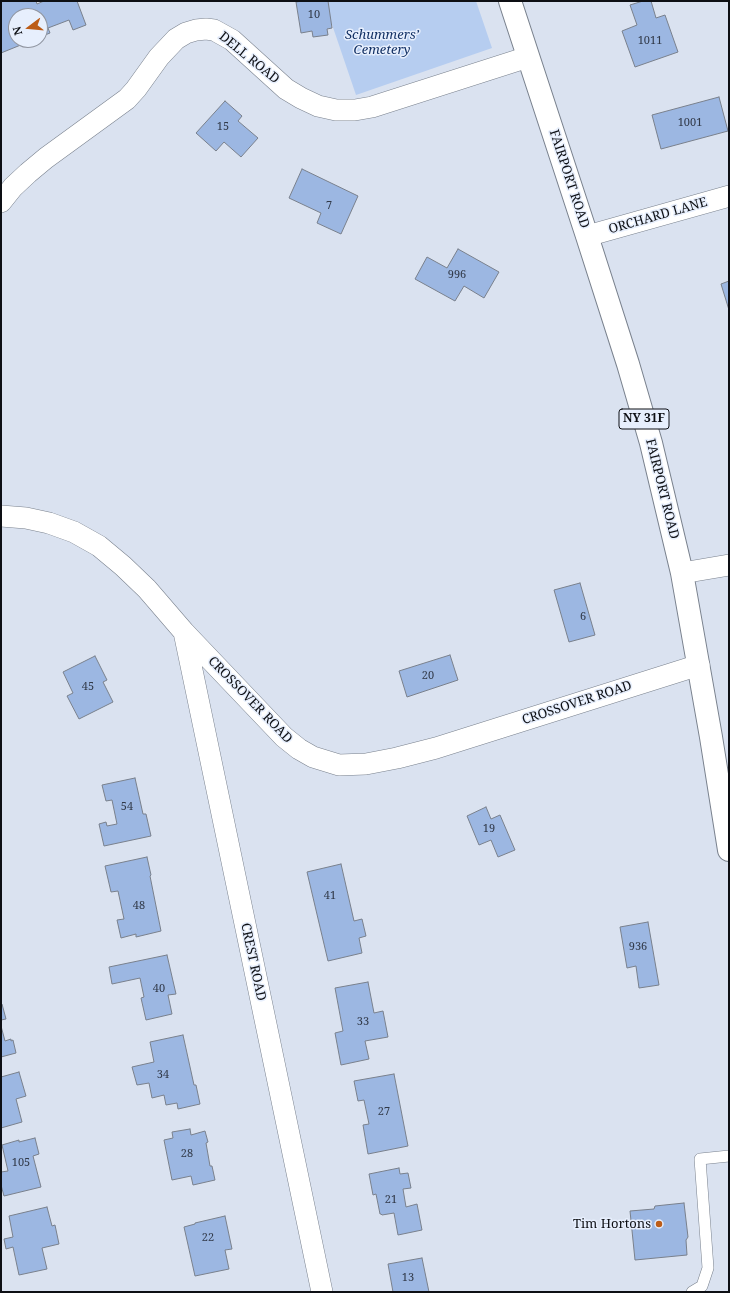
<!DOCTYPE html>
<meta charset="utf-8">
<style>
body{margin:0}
#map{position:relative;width:730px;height:1293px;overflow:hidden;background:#dae2f0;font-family:"Noto Serif",serif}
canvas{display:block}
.frame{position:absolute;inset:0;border:2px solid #0d0f14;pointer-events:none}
.north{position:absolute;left:8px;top:8px;width:40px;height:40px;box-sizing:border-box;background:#e7effd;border:1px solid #9095a0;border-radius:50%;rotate:254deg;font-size:11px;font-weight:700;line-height:16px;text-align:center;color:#0d0f14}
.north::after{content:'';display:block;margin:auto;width:14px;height:18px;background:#bc5c17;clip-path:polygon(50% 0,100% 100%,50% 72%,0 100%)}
</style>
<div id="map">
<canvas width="730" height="1293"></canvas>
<div class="frame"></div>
<div class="north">N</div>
</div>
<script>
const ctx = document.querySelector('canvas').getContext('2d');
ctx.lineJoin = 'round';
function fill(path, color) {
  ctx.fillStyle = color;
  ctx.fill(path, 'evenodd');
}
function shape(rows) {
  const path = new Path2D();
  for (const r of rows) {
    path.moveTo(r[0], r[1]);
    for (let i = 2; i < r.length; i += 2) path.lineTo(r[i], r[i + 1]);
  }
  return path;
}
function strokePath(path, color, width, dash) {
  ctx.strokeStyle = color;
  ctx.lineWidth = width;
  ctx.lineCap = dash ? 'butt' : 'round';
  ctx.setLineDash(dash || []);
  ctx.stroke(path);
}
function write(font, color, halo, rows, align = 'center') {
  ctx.font = font + ' "Noto Serif",serif';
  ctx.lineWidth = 3;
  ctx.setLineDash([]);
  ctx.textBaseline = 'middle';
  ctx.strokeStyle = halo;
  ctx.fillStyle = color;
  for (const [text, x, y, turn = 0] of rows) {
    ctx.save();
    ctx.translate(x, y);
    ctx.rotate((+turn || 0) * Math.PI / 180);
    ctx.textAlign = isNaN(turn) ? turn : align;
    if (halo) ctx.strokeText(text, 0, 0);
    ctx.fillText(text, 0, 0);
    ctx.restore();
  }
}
const green = shape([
 [324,1,476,1,492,48,356,95]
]);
const building = shape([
 [1,1,36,1,37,4,44,1,77,1,86,25,73,30,69,20,48,28,50,33,40,37,40,16,16,16,16,40,33,40,1,53,1,1],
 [302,1,328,1,332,28,327,29,328,35,313,37,312,31,301,33,296,2,302,1],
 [643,1,651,1,656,18,665,15,678,52,635,67,622,31,637,25,630,5,643,1],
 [719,97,728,131,661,149,652,115,719,97],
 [225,101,242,116,238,121,258,138,241,157,224,142,216,151,196,133,225,101],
 [302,169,358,196,341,234,317,223,321,213,289,198,302,169],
 [458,249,499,272,484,298,464,286,455,301,415,279,427,257,447,268,458,249],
 [729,281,729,310,721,284,729,281],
 [580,583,595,635,569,642,554,590,580,583],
 [450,655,458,680,407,697,399,671,450,655],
 [95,656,107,680,103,682,113,702,79,719,67,696,73,693,63,672,95,656],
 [135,778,143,814,146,814,151,836,104,846,99,824,106,822,107,826,117,824,112,800,106,801,102,785,135,778],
 [486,807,491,819,500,815,515,850,498,857,491,840,479,845,467,816,486,807],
 [147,857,151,875,150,876,161,931,136,937,136,934,121,938,117,920,124,919,118,891,111,892,105,866,147,857],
 [341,864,354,921,362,919,366,936,359,938,362,953,328,961,307,872,341,864],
 [648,922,659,985,639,988,636,966,627,968,620,927,648,922],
 [167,955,176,994,168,995,172,1014,146,1020,141,998,144,997,140,978,112,984,109,967,167,955],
 [368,982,374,1013,383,1011,388,1037,365,1041,369,1059,341,1065,335,1033,343,1031,335,988,368,982],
 [1,1004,2,1004,6,1019,1,1020,1,1004],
 [1,1026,5,1041,11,1039,11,1041,13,1040,16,1053,1,1057,1,1026],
 [183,1035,194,1085,196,1085,200,1104,178,1109,177,1103,166,1105,164,1095,152,1098,149,1083,137,1085,132,1067,154,1062,150,1042,183,1035],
 [19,1072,26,1096,16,1099,22,1122,1,1128,1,1077,19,1072],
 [394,1074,408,1146,368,1154,363,1125,369,1124,364,1100,358,1101,354,1081,394,1074],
 [190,1129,191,1135,205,1131,208,1142,206,1143,210,1166,212,1166,215,1180,193,1185,191,1176,172,1180,164,1140,173,1138,172,1132,190,1129],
 [35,1138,39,1154,33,1156,41,1187,4,1196,1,1185,1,1172,8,1171,2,1145,19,1140,19,1142,35,1138],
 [399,1168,400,1174,408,1173,411,1188,403,1189,406,1207,417,1204,422,1230,398,1235,394,1213,382,1215,381,1214,380,1214,376,1194,373,1195,369,1174,399,1168],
 [684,1203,688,1237,686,1240,687,1255,635,1260,630,1211,654,1209,655,1206,684,1203],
 [47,1207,52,1226,55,1225,59,1244,42,1248,47,1269,19,1275,13,1247,6,1249,4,1239,13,1237,9,1216,47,1207],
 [225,1216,232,1249,225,1250,229,1269,195,1276,184,1227,195,1224,195,1223,225,1216],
 [422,1258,429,1292,393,1292,388,1264,422,1258]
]);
const service = shape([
 [692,1292,702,1286,708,1268,700,1159,729,1156]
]);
const minor = shape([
 [1,202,13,187,28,173,46,158,127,99,136,89,159,57,176,39,186,33,196,30,206,29,214,30,232,40,286,89,301,98,318,106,336,110,355,110,372,107,528,57],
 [587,236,729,196],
 [1,516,26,518,49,523,74,532,99,546,123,566,147,589,184,632,284,737,299,749,313,757,339,765,366,764,397,758,436,748,699,665],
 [682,573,729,565],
 [184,632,322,1292]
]);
const primary = shape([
 [510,1,587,236,628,364,651,443,682,573,711,737,729,850]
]);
const markers = [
 [659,1224,4,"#bc5c17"]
];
const numberNames = [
 ["10",314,15],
 ["1011",650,41],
 ["1001",690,123],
 ["15",223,127],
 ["7",329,206],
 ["996",457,275],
 ["6",583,617],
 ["20",428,676],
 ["45",88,687],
 ["54",127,807],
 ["19",489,829],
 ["41",330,896],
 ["48",139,906],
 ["936",638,947],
 ["40",159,989],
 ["33",363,1022],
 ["34",163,1075],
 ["27",384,1112],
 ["28",187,1154],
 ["105",21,1163],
 ["21",391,1200],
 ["22",208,1238],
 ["13",408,1278]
];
const shields = [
 [644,419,50]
];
const shieldNames = [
 ["NY 31F",644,419]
];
const parkNames = [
 ["Schummers’",382,35],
 ["Cemetery",382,50]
];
const streetNames = [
 ["DELL ROAD",249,58,39],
 ["FAIRPORT ROAD",569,179,72],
 ["ORCHARD LANE",658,216,-16],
 ["FAIRPORT ROAD",662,489,76],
 ["CROSSOVER ROAD",250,700,46],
 ["CROSSOVER ROAD",577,703,-18],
 ["CREST ROAD",253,962,78]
];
const poiNames = [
 ["Tim Hortons",651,1224]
];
fill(green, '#b6cdf0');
fill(building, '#9cb7e2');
strokePath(building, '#79808c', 1);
strokePath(service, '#79818d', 12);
strokePath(minor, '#79818d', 22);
strokePath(primary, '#79818d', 24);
strokePath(service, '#fff', 11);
strokePath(minor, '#fff', 21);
strokePath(primary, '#fff', 22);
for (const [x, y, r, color] of markers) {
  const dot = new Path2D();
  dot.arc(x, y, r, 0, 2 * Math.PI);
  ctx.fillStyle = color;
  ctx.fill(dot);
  strokePath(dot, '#e7effd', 1.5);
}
write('11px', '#313948', null, numberNames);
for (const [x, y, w] of shields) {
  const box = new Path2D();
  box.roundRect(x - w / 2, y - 10, w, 20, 3);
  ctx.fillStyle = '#e7effd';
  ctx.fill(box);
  strokePath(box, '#0d0f14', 1);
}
write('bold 12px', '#0d0f14', null, shieldNames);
write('italic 13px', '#123064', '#e7effd', parkNames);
write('13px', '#0d0f14', '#e7effd', streetNames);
write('13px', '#0d0f14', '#e7effd', poiNames, 'right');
</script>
